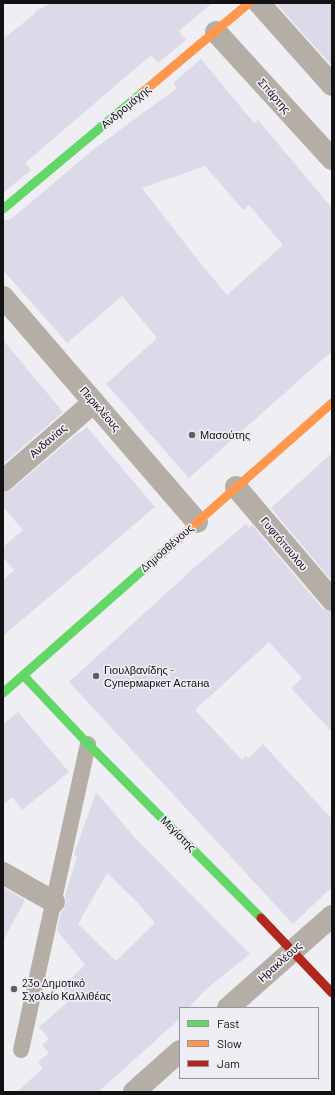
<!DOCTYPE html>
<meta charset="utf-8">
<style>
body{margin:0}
#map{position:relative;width:335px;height:1095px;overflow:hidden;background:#efeef3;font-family:Barlow,sans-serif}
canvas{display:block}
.frame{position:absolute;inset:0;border:4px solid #121114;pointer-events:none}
.legend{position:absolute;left:179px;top:1007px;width:140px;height:72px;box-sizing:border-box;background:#eeedf4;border:1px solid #96959a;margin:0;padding:5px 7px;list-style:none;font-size:12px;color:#121114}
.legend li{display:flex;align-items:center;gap:8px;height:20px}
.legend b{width:20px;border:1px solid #96959a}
</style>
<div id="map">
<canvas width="335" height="1095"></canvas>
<div class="frame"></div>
<ul class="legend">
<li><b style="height:5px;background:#63d668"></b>Fast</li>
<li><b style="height:5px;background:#ff974d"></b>Slow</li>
<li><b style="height:5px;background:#b3261e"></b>Jam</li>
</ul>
</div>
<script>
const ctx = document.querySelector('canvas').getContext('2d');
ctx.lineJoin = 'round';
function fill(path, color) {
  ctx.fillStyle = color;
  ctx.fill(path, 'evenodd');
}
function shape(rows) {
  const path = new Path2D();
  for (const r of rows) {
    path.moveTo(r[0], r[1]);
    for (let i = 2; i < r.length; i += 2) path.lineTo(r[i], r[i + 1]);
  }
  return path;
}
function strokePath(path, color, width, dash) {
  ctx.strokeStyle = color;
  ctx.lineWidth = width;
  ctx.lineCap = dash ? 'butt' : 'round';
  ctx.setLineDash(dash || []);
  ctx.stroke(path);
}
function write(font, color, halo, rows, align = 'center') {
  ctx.font = font + ' Barlow,sans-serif';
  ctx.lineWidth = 3.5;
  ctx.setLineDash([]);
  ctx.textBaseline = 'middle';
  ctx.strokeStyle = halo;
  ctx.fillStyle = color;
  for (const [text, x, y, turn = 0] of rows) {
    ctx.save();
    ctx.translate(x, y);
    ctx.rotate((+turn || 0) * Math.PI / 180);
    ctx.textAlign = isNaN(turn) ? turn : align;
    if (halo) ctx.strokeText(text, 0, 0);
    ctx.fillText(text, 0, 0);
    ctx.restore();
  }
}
const building = shape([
 [51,3,212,3,179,31,186,40,158,63,151,55,25,163,31,170,3,193,3,39,32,16,37,10],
 [276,3,332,3,332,66],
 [201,59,254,123,258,120,332,208,332,351,189,478,106,384,157,338,122,296,67,343,3,270,3,221,11,219,94,149,177,88,173,83],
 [205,166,243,210,249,205,283,245,227,295,197,259,142,188],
 [3,340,63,412,3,464],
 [87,427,155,507,3,636,3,580,14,570,3,557,3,547,23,530,3,507,3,493,11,490,79,432,80,433],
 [332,453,332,581,271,508],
 [246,524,249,528,252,525,322,608,332,612,332,732,291,688,302,678,269,642,195,710,242,760,246,756,248,758,263,744,332,819,332,887,293,924,69,682,197,565],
 [18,712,69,772,22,810,12,797,3,805,3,724],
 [96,792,137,840,250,954,206,989,189,1008,180,1008,180,1018,175,1023,98,1092,17,1092,43,1068,38,1062,49,1053,42,1045,49,1039,39,1027,67,1003,61,996,66,992,62,987,85,965,57,930,61,912,64,910,66,913,64,909,66,902,65,895,77,857,74,854],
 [107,873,137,902,155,923,116,961,78,924],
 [3,887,25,900,3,941]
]);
const lane = shape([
 [21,1050,88,744]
]);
const street = shape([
 [259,3,332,85],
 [216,32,332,159],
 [3,297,197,522],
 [3,481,94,402],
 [236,487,332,600],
 [3,873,54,902],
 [228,1008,332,916],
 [134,1092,180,1051]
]);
const fast = shape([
 [3,209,143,92],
 [23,675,88,744,261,918],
 [3,693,178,539]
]);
const slow = shape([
 [143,92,249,3],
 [178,539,332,403]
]);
const jam = shape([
 [261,918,332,993]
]);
const markers = [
 [192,435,4,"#5f5e62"],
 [96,676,4,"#5f5e62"],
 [14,989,4,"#5f5e62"]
];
const streetNames = [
 ["Σπάρτης",274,96,48],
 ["Ανδρομάχης",126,107,-40],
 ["Περικλέους",100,409,49],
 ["Ανδανiας",48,441,-41],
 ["Γυφτόπουλου",284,544,50],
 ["Δημοσθένους",167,548,-41],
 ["Μεγίστης",178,834,45],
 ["Ηρακλέους",280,962,-42]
];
const poiNames = [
 ["Μασούτης",200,435],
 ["Γιουλβανίδης -",104,670],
 ["Супермаркет Астана",104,683],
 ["23ο Δημοτικό",22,983],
 ["Σχολείο Καλλιθέας",22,996]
];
fill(building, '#dcdae9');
strokePath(lane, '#b4aea6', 16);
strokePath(street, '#b4aea6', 22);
strokePath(fast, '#63d668', 9);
strokePath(slow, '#ff974d', 9);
strokePath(jam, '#b3261e', 9);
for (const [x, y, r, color] of markers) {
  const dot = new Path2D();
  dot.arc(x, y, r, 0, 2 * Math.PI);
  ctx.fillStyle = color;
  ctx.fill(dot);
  strokePath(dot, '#eeedf4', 1.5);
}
write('11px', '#121114', '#eeedf4', streetNames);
write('11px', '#121114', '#eeedf4', poiNames, 'left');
</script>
